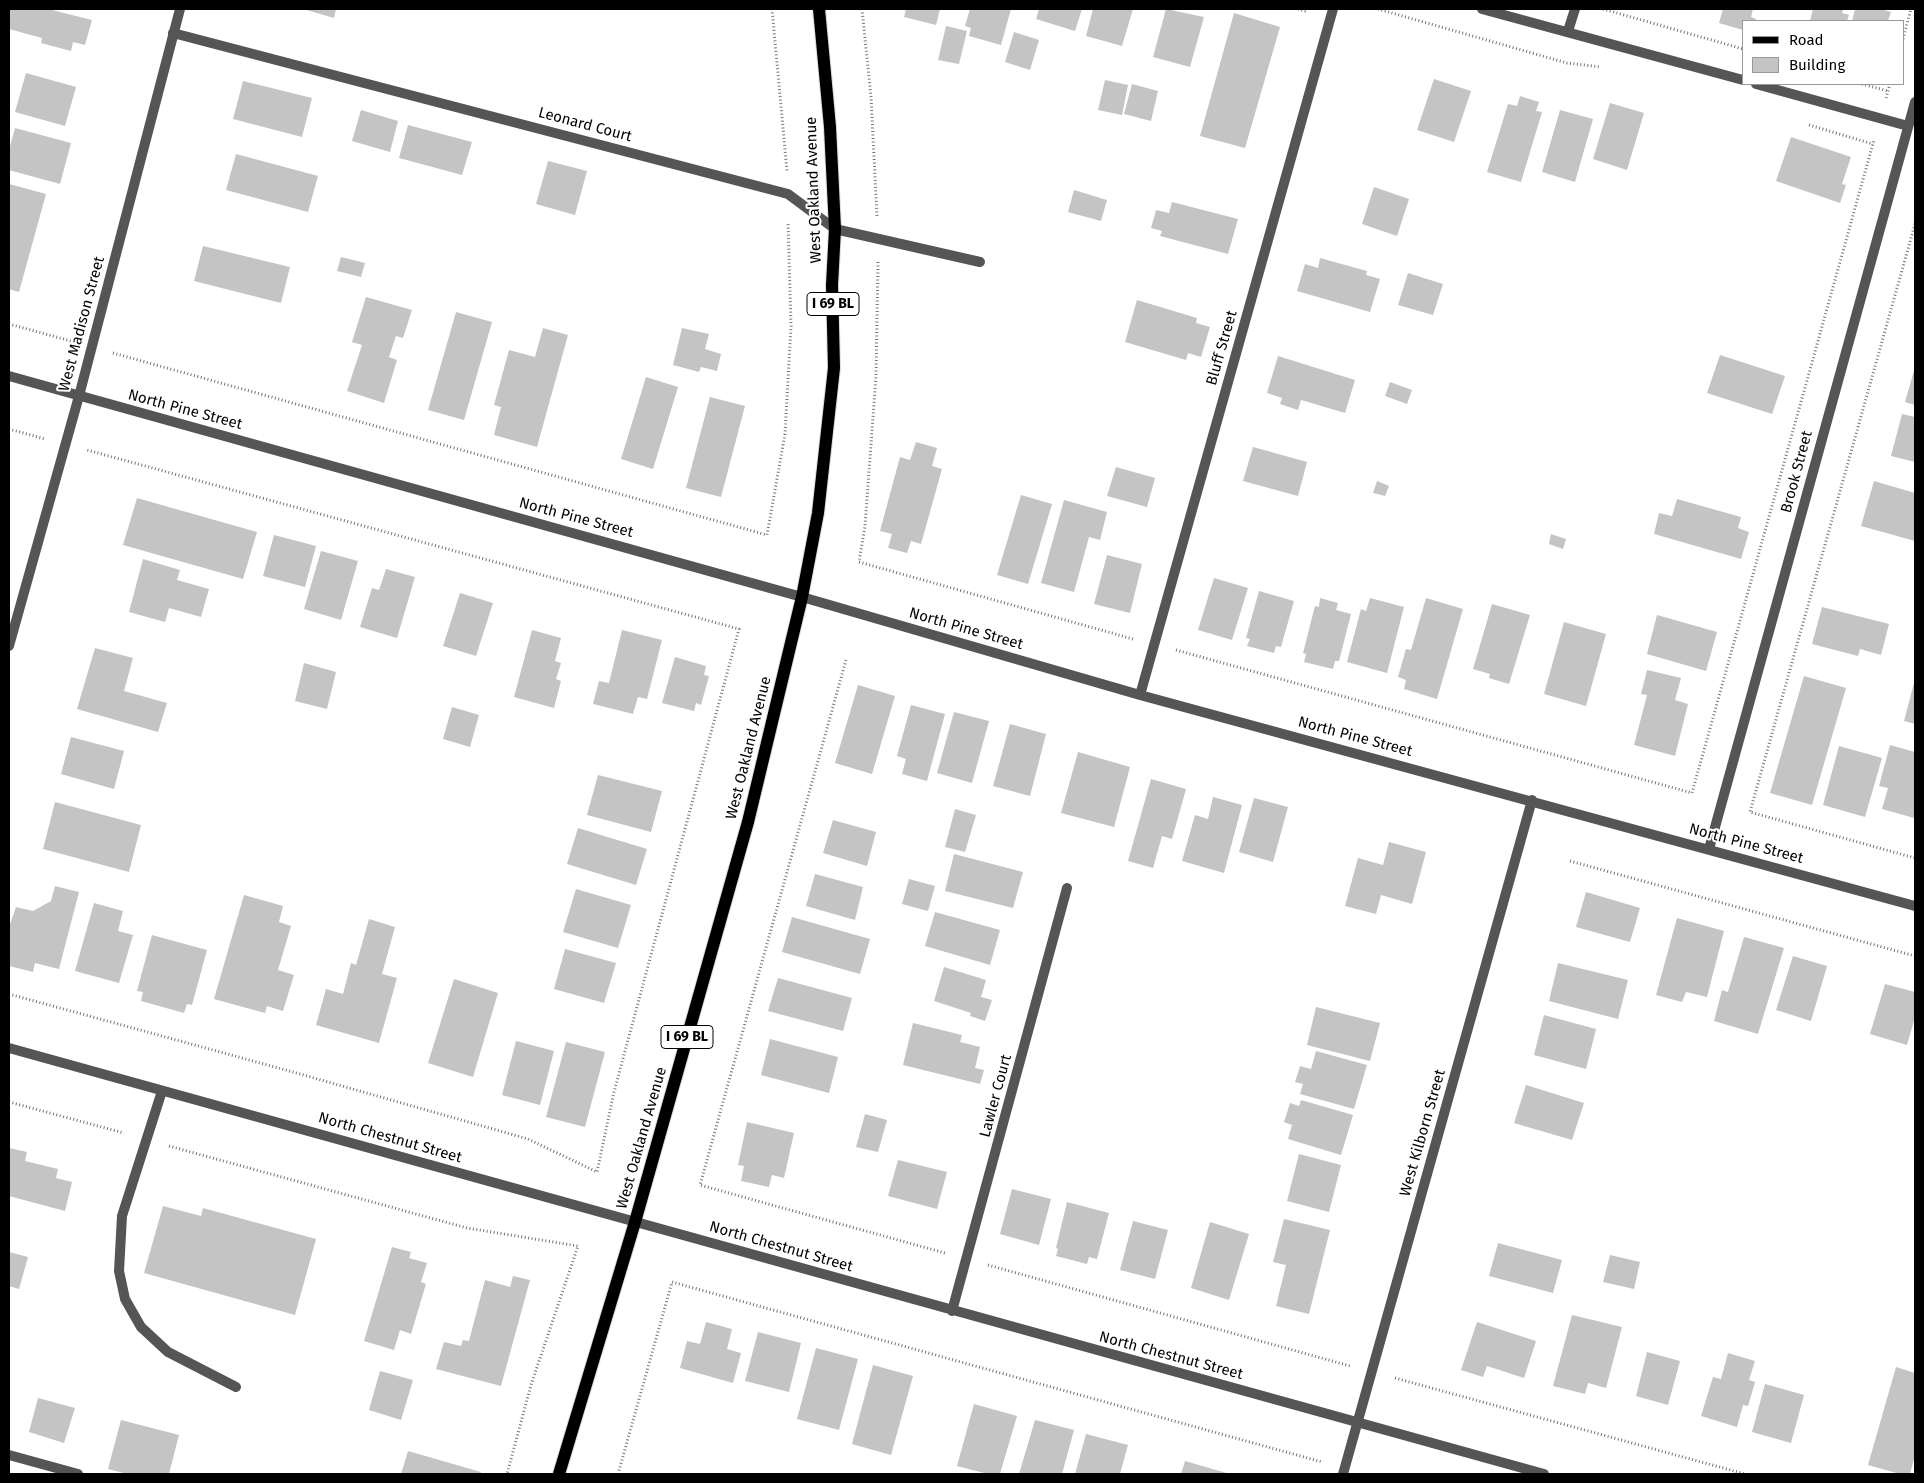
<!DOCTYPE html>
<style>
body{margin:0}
#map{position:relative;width:1924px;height:1483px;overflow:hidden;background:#fff;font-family:"Fira Sans",sans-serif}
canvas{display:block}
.frame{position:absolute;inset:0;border:10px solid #000;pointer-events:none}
.legend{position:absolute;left:1742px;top:20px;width:162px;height:65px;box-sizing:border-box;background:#fff;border:1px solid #999;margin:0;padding:6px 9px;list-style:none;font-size:15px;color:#000}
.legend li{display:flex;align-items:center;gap:10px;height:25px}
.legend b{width:25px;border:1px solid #999}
</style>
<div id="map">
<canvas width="1924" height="1483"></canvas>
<div class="frame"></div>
<ul class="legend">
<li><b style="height:6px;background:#000"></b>Road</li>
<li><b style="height:14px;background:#c4c4c4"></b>Building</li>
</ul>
</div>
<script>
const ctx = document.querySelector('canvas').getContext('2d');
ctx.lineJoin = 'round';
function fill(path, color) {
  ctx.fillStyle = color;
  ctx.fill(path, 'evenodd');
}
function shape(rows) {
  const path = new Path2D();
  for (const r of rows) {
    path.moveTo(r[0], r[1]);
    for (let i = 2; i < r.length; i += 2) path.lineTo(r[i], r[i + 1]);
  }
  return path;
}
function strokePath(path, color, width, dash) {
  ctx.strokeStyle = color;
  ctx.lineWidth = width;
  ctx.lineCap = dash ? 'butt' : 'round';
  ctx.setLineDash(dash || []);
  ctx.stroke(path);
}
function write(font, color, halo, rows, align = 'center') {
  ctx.font = font + ' "Fira Sans",sans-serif';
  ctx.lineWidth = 4;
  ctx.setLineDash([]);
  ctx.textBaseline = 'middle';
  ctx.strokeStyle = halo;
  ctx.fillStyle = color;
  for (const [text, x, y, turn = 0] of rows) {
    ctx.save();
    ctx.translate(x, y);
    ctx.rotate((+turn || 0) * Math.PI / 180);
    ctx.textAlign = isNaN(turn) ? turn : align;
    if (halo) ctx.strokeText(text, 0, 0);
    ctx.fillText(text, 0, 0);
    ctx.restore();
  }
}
const building = shape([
 [10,9,48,9,92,20,85,45,73,42,71,51,41,43,42,38,9,29],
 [303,9,336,9,334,18],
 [906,9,940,9,936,25,904,17],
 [970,9,1011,9,1001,45,969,36,971,28,965,26],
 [1039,9,1082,9,1075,31,1036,19],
 [1093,9,1133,9,1122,46,1086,36],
 [1166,9,1204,17,1190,67,1153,57],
 [1723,9,1753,9,1751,17,1756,19,1755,21,1743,21,1743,30,1719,23],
 [1813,9,1843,9,1842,13,1849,15,1847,21,1810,21],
 [1855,9,1880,9,1891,12,1888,21,1852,21],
 [1234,13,1280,27,1245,148,1200,136],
 [946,26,967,31,959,64,938,60],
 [1014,32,1039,40,1030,70,1005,62],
 [26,73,76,87,65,126,15,112],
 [1434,79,1471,91,1454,142,1417,130],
 [1105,80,1128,85,1122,115,1098,110],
 [243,81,312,98,302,137,233,119],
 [1132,84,1158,91,1151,121,1124,114],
 [1520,96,1539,102,1536,111,1542,112,1521,182,1487,172,1508,104,1517,106],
 [1610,103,1644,113,1627,170,1593,159],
 [361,110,398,121,390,152,352,141],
 [1560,110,1593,119,1575,182,1542,172],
 [408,125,472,142,462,175,399,158],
 [15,128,71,143,60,184,9,170,9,150],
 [1791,137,1851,157,1842,184,1846,185,1840,203,1776,181],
 [236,154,318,176,308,212,226,190],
 [548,161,587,171,575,215,536,204],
 [9,184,46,194,19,292,9,289],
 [1374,187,1409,199,1397,236,1362,224],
 [1074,190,1107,200,1101,221,1068,212],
 [1172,202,1238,219,1228,254,1160,236,1162,231,1151,228,1156,210,1169,213],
 [203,246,290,267,281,303,194,281],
 [341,257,365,263,361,277,337,271],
 [1320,258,1367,271,1366,275,1380,279,1370,312,1297,291,1305,264,1318,268],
 [1408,273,1443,284,1433,315,1398,305],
 [366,297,412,310,403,338,396,336,389,357,397,360,384,403,347,391,362,345,352,342],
 [1137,300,1197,318,1196,323,1210,327,1201,357,1188,353,1186,360,1125,342],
 [456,312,492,322,464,420,428,410],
 [543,328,568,335,537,447,494,435,501,407,494,405,509,350,535,357],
 [682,328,709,334,705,349,721,354,717,371,701,367,699,372,673,365],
 [1720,355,1785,376,1772,414,1707,393],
 [1278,356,1355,380,1345,413,1301,400,1298,410,1280,404,1282,398,1267,393],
 [1915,367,1915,405,1905,402],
 [646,377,678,387,653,469,621,459],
 [1390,382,1412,390,1407,404,1385,396],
 [710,397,745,406,721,497,686,488],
 [1902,414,1915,417,1915,462,1891,456],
 [916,442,937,448,932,466,942,469,921,544,911,541,907,553,888,548,892,534,880,531,900,457,910,460],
 [1253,447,1307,462,1298,496,1243,481],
 [1116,467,1155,478,1147,507,1107,496],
 [1377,481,1389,486,1385,496,1373,493],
 [1874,481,1915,493,1915,541,1861,526],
 [1021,495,1052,504,1028,584,997,575],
 [137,498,257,532,243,579,123,545],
 [1677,499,1741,517,1738,528,1749,532,1741,559,1654,534,1659,513,1672,516],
 [1064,500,1107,512,1100,540,1089,537,1074,592,1041,583],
 [1551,534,1566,539,1563,549,1549,544],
 [274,535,316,546,305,587,263,576],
 [321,551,358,561,341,620,304,609],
 [1107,555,1142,564,1130,613,1094,604],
 [143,559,180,570,177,580,209,589,201,617,169,608,165,622,129,612],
 [386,569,415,577,397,638,360,627,372,588,379,590],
 [1214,578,1248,588,1232,640,1198,630],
 [1259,591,1294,601,1281,647,1276,646,1274,653,1247,646,1250,639,1246,638],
 [460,593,493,603,476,656,443,646],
 [1320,598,1338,603,1336,610,1351,614,1339,661,1335,661,1333,669,1304,662,1306,654,1303,653,1315,606,1319,607],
 [1370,598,1404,607,1387,673,1347,662,1361,609,1366,611],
 [1426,598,1463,609,1437,699,1404,689,1406,680,1398,677,1406,649,1411,650],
 [1492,604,1530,615,1509,684,1489,678,1490,674,1473,669],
 [1822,607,1889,624,1881,655,1860,649,1858,656,1812,644],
 [1657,615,1717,632,1706,671,1647,654],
 [1564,622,1606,634,1586,706,1544,694],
 [532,630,561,638,555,661,561,663,556,679,561,681,554,708,514,697],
 [622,630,662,640,647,699,638,697,633,714,593,704,599,681,609,683],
 [95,648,133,658,124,691,167,703,158,732,77,709],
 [675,657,706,666,704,675,709,676,701,705,696,703,694,711,662,703],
 [304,663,336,672,327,709,295,701],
 [1647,670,1681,678,1675,700,1688,704,1675,756,1634,745,1647,695,1641,694],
 [1804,676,1846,688,1812,805,1770,793],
 [1915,679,1915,724,1904,721],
 [858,685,895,696,872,774,835,763],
 [911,705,945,714,927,781,902,774,906,759,897,756],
 [452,707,479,715,470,747,443,739],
 [954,712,989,721,972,783,937,773],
 [1010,724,1046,734,1030,796,993,786],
 [71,737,124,751,114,789,61,774],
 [1890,745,1915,752,1914,818,1882,809,1888,788,1879,786],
 [1839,746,1882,758,1865,817,1823,805],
 [1078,752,1130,767,1114,827,1061,813],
 [598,775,662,791,651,832,587,815],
 [1151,779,1186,789,1172,839,1162,836,1153,868,1128,861],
 [1213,797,1242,805,1224,873,1182,861,1195,815,1208,819],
 [1254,798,1288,807,1273,862,1239,852],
 [55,802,141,825,129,872,43,849],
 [955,809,976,815,965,852,945,847],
 [833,820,876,832,867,866,823,853],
 [578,828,647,849,636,885,567,864],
 [1389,842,1426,852,1412,904,1381,895,1376,914,1345,906,1358,858,1383,865],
 [954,854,1023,872,1013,908,945,891],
 [815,874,863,887,855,920,806,906],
 [909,879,935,886,928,911,902,904],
 [55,886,79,892,59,969,35,963,33,972,9,966,9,927,16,907,33,911,51,901],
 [576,889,631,905,618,948,563,932],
 [1586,892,1640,908,1630,942,1576,927],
 [244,895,283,906,279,922,291,926,278,970,294,975,283,1011,267,1006,265,1013,214,999],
 [94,903,123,911,118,931,133,935,119,983,75,971],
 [935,912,1000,930,990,965,925,946],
 [792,917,870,939,860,974,782,952],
 [1677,918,1724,931,1707,997,1686,992,1682,1002,1656,995],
 [369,919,395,927,382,974,397,978,379,1043,316,1025,326,989,343,994,351,963,356,965],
 [152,935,207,950,192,1005,187,1004,184,1013,141,1001,143,992,137,991],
 [1744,937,1784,948,1758,1034,1714,1021,1722,990,1728,992],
 [565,949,616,963,604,1003,554,989],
 [1793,956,1827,966,1811,1021,1776,1010],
 [1558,963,1628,980,1618,1019,1549,1001],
 [944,967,986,980,981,997,992,1000,985,1021,970,1016,971,1013,934,1001],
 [778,978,852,998,843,1031,768,1011],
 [454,979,498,993,473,1077,428,1063],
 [1885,984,1915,992,1915,1017,1907,1045,1870,1034],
 [1316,1007,1380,1023,1370,1061,1307,1045],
 [1544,1015,1596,1029,1586,1069,1534,1055],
 [913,1023,962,1035,960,1042,980,1047,975,1068,984,1070,980,1084,903,1065],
 [770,1039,838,1057,829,1093,761,1075],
 [516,1041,554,1051,540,1105,502,1095],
 [566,1042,605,1052,585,1127,546,1117],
 [1316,1051,1367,1065,1354,1109,1300,1094,1303,1084,1295,1082,1300,1066,1311,1069],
 [1526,1085,1584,1103,1572,1140,1514,1123],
 [1301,1100,1353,1115,1341,1155,1288,1139,1292,1125,1284,1122,1290,1103,1299,1106],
 [865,1114,887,1120,878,1152,856,1147],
 [747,1122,794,1133,784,1178,772,1175,769,1187,741,1181,744,1166,738,1165],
 [9,1148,27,1152,25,1161,58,1169,56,1178,72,1182,65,1211,9,1196],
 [1299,1154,1341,1165,1329,1212,1287,1201],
 [898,1160,947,1172,937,1209,888,1196],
 [1012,1189,1051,1199,1039,1245,1000,1234],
 [1067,1202,1109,1213,1097,1259,1089,1257,1087,1264,1056,1256,1058,1249,1056,1248],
 [163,1206,201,1216,203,1208,316,1239,295,1315,144,1273],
 [1284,1219,1330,1230,1309,1314,1276,1306,1286,1265,1273,1262],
 [1133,1221,1168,1230,1155,1279,1120,1270],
 [1210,1222,1249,1234,1229,1300,1191,1288],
 [1498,1243,1562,1260,1553,1293,1489,1276],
 [392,1247,411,1252,409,1258,427,1263,421,1282,426,1284,411,1334,400,1330,394,1350,364,1341],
 [9,1252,28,1257,19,1289,9,1286],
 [1610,1255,1640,1262,1634,1289,1603,1282],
 [513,1276,530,1280,501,1386,436,1369,444,1342,461,1346,463,1340,469,1341,485,1280,510,1287],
 [1572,1315,1622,1327,1606,1388,1588,1383,1585,1394,1553,1386],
 [706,1322,732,1329,727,1349,741,1353,733,1383,680,1368,687,1341,700,1344],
 [1477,1322,1536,1341,1524,1378,1487,1366,1483,1377,1461,1370],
 [758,1332,801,1343,789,1392,745,1381],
 [816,1348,858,1359,839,1430,797,1419],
 [1647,1352,1680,1361,1668,1405,1636,1396],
 [1728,1353,1755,1361,1749,1380,1755,1382,1748,1406,1743,1405,1737,1427,1701,1416,1713,1377,1721,1379],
 [873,1365,913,1376,891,1455,852,1444],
 [1896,1367,1915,1373,1915,1455,1910,1474,1900,1474,1868,1465],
 [380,1371,413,1380,401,1420,369,1410],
 [1765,1384,1804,1395,1791,1443,1752,1432],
 [38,1398,75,1408,64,1443,29,1432],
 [974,1404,1017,1416,1000,1474,988,1474,957,1466],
 [121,1420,179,1435,169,1474,128,1474,108,1469],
 [1035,1420,1074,1430,1062,1474,1019,1474],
 [1086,1434,1128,1445,1120,1474,1075,1474],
 [408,1451,481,1472,480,1474,401,1474],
 [1185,1461,1230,1474,1181,1474]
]);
const path = shape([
 [772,9,787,171],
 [862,9,871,97,877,216],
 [1298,9,1308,12],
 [1378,9,1567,63,1601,67],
 [1603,9,1743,49],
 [1903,39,1911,9],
 [1862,84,1888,91],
 [1886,98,1890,84],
 [1809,125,1873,144],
 [1915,224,1750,812,1915,858],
 [878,262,876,376,865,526,859,562,1133,639],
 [9,324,71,341],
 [113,353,767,535,785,434,791,326,788,222],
 [9,429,45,439],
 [1176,650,1692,793,1874,140],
 [846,660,700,1185,945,1253],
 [1570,861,1915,956],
 [9,994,293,1072,528,1139,597,1172,614,1092,739,629,87,450],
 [9,1102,124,1133],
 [169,1146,467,1228,578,1246,531,1385,507,1474],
 [988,1265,1350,1366],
 [1395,1378,1745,1474],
 [618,1474,672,1282,1322,1462]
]);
const service = shape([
 [173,33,788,194,835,229,980,262],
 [162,1091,122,1216,119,1271,125,1299,141,1327,168,1352,236,1387],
 [9,1455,78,1474]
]);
const minor = shape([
 [1482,9,1743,80],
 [1568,31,1575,9],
 [1756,84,1908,126],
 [9,376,802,597,1140,695,1915,906],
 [9,646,79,396,180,9],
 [1140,695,1333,9],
 [1709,849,1915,102],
 [9,1048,1544,1474],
 [952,1311,1067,888],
 [1343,1474,1532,800]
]);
const primary = shape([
 [559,1474,635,1222,748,822,802,597,818,513,834,368,832,285,835,229,830,127,819,9]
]);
const shields = [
 [833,304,52],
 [687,1037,52]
];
const shieldNames = [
 ["I 69 BL",833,304],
 ["I 69 BL",687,1037]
];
const streetNames = [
 ["Leonard Court",585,125,15],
 ["West Oakland Avenue",814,190,-92],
 ["West Madison Street",82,324,-75],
 ["Bluff Street",1222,348,-74],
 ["North Pine Street",185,410,15],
 ["Brook Street",1797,472,-75],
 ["North Pine Street",576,518,15],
 ["North Pine Street",966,629,16],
 ["North Pine Street",1355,737,15],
 ["West Oakland Avenue",749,748,-76],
 ["North Pine Street",1746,844,15],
 ["Lawler Court",996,1096,-75],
 ["West Kilborn Street",1423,1133,-74],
 ["North Chestnut Street",390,1138,16],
 ["West Oakland Avenue",642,1138,-74],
 ["North Chestnut Street",781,1247,16],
 ["North Chestnut Street",1171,1356,15]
];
fill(building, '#c4c4c4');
strokePath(primary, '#dbdbdb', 14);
strokePath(path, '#777', 3, [1, 2.5]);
strokePath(service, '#555', 10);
strokePath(minor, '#555', 10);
strokePath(primary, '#000', 12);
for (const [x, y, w] of shields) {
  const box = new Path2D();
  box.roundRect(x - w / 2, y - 11.5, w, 23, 4);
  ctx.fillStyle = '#fff';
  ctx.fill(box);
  strokePath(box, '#000', 1);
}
write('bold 14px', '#000', null, shieldNames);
write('15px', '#000', '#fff', streetNames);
</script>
